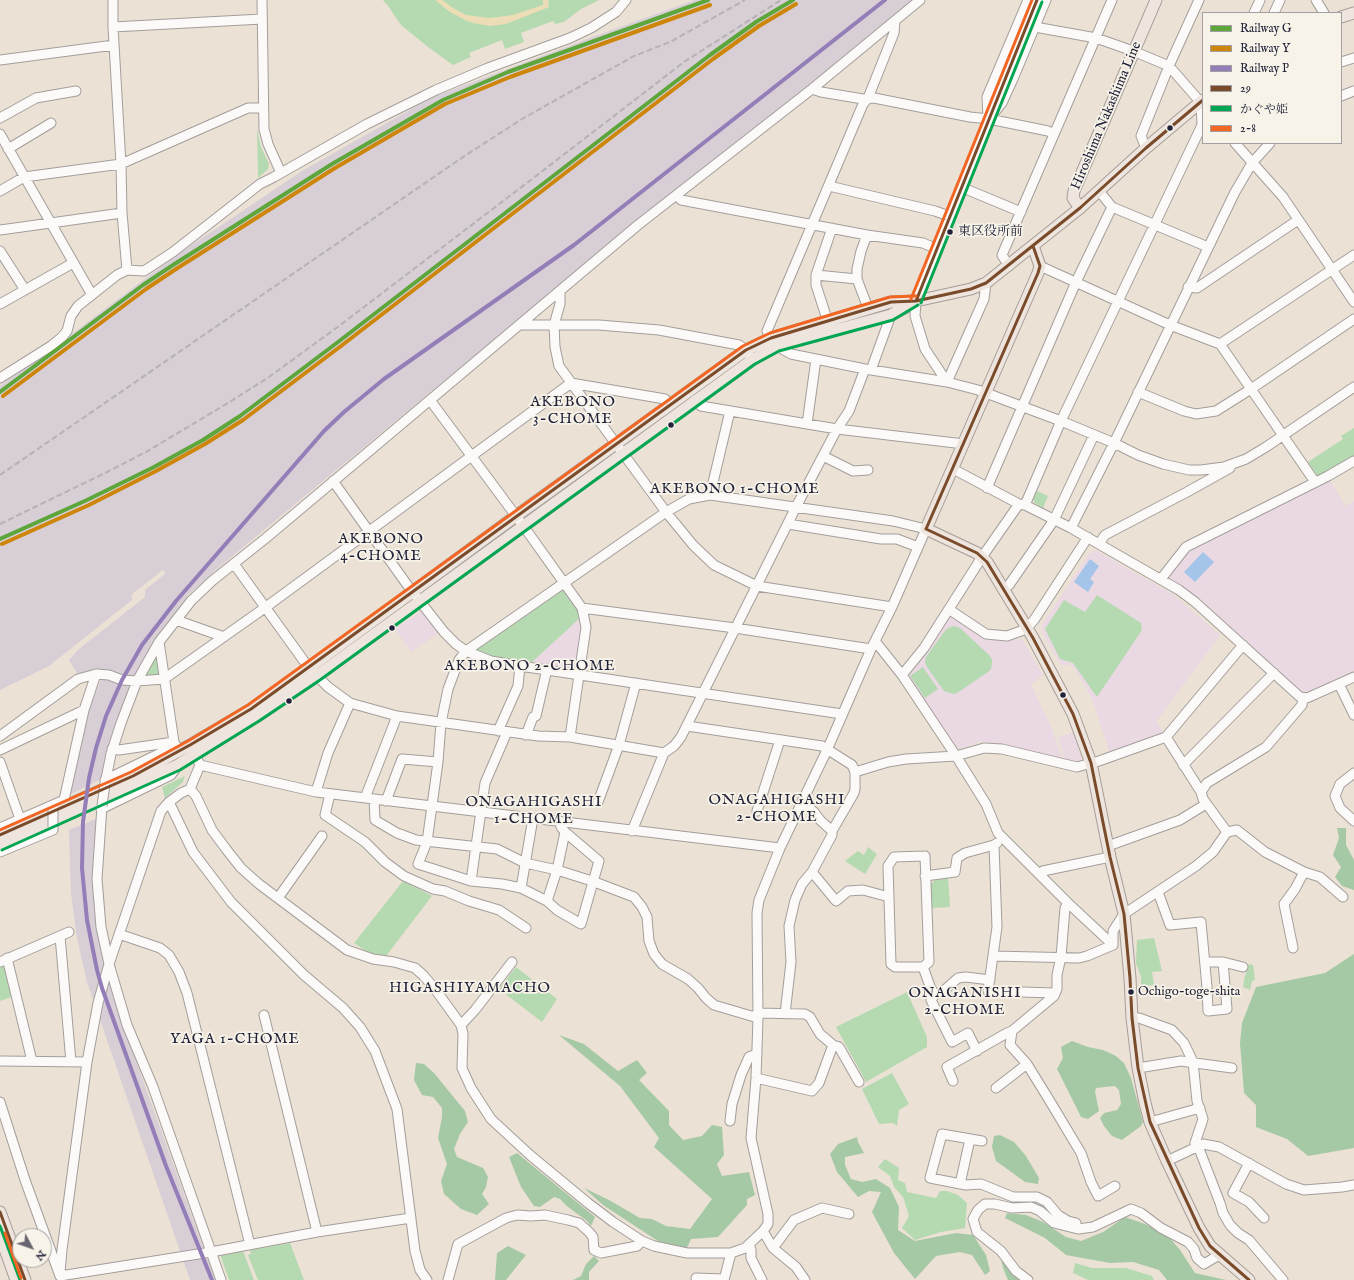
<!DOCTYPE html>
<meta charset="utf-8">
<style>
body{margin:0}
#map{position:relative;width:1354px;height:1280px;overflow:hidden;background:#ebe1d5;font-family:"IM FELL English","Noto Serif JP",serif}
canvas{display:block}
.legend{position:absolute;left:1202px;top:12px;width:140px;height:132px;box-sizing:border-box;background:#f7f3e8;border:1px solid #a29fa3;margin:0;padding:5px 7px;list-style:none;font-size:12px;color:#22223b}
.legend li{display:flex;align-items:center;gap:8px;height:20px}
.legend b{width:20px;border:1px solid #a29fa3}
.north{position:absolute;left:12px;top:1228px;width:40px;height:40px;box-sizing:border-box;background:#f7f3e8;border:1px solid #a29fa3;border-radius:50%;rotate:131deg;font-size:11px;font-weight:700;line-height:16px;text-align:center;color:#22223b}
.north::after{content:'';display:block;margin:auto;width:14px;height:18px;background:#686571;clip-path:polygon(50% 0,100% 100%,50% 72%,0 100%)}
</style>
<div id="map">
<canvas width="1354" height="1280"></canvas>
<ul class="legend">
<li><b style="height:5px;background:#5da63b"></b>Railway G</li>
<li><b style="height:5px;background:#cd8609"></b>Railway Y</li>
<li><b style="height:5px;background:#947eb8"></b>Railway P</li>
<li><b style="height:5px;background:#7a4b2a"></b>29</li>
<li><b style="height:5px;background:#00a651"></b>かぐや姫</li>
<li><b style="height:5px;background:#f26522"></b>2-8</li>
</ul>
<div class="north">N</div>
</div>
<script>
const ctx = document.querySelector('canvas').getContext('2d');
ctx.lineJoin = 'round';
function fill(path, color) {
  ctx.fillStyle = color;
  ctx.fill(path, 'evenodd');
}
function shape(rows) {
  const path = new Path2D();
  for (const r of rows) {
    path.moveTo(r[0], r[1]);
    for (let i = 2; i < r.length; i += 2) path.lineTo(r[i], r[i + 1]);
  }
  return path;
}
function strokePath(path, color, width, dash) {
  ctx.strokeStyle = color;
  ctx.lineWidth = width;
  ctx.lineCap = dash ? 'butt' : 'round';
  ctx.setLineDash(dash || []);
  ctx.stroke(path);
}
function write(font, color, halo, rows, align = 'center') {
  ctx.font = font + ' "IM FELL English","Noto Serif JP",serif';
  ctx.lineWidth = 3.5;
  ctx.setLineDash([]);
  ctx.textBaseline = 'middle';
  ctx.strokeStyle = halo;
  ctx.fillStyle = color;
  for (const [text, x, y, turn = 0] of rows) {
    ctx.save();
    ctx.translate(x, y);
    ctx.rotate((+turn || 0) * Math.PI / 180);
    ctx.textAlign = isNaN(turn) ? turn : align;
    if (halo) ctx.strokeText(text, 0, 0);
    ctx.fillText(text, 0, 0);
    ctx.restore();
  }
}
const built = shape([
 [1330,480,1345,506,1354,501,1354,671,1311,690,1304,692,1300,691,1198,597,1167,576,1188,551],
 [1095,550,1174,595,1220,635,1156,722,1163,731,1159,735,1110,754,1092,699,1076,670,1070,665,1061,665,1042,633,1042,625,1090,552],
 [424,609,440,632,411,652,395,629],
 [953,617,991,640,1022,639,1043,675,1031,684,1051,727,1063,761,987,742,979,742,960,749,957,747,909,678,908,673,948,618],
 [580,618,581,633,576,670,573,671,531,663],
 [1073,733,1082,759,1078,763,1065,760,1058,737]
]);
const industrial = shape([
 [695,0,916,0,631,226,218,568,189,594,159,636,118,720,107,749,101,779,71,794,75,758,87,715,105,670,95,668,79,677,69,660,79,649,145,597,145,590,166,573,163,570,132,594,132,600,49,666,0,690,0,386,37,360,174,257,302,171,431,98,587,39],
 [96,819,94,878,102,952,123,1025,215,1280,190,1280,87,982,77,938,71,893,69,830]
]);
const green = shape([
 [383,0,599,0,581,9,564,22,555,24,553,21,521,33,524,42,505,49,502,40,469,53,471,57,453,65,428,47,412,34,401,25,386,3,385,3],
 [257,129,261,147,269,164,268,169,266,171,258,178],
 [1354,428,1354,457,1321,476,1317,475,1308,462,1343,439,1341,436],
 [1037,491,1048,496,1043,508,1035,503,1033,499],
 [559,590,563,590,579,611,580,618,531,663,490,658,475,652,474,649],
 [1097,595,1141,623,1142,630,1097,697,1073,663,1060,659,1045,629,1064,600,1085,612],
 [954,626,960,628,989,655,992,659,992,663,991,669,988,672,957,693,953,694,944,691,927,667,925,662,926,657,944,632,948,628],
 [155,658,158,658,160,673,157,676,146,676,145,674],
 [923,667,938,689,925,698,910,676],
 [185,776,183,782,165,798,162,787],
 [868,847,877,854,865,874,845,861,858,851,864,855],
 [948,877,950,907,932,908,931,884,935,880],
 [403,881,432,896,386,956,367,952,354,943],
 [1154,938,1162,971,1152,972,1154,985,1141,986,1141,977,1136,963,1137,940],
 [6,963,14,996,0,1001,0,965],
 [1249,964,1253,965,1255,980,1252,981,1250,990,1243,987,1245,976],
 [516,967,557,999,542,1022,499,989],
 [907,992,927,1037,927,1047,866,1082,836,1027],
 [892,1073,909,1104,899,1110,897,1126,893,1123,879,1124,862,1089],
 [885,1159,899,1168,898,1180,905,1183,907,1192,936,1198,940,1191,947,1191,958,1195,967,1203,965,1228,941,1232,915,1240,902,1228,909,1216,903,1197,894,1187,890,1176,878,1167],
 [290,1243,304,1280,258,1280,248,1255,251,1254,250,1250],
 [243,1251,254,1280,229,1280,220,1254],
 [1075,1263,1092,1268,1126,1268,1152,1276,1154,1280,1088,1280,1073,1273]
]);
const forest = shape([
 [1337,828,1346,828,1346,845,1354,860,1354,890,1342,886,1335,877,1341,867,1333,855,1339,838],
 [1354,954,1354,1148,1308,1156,1287,1139,1256,1127,1256,1105,1244,1093,1240,1043,1242,1023,1256,987,1325,973],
 [559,1035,584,1044,618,1071,637,1060,647,1073,639,1080,669,1111,669,1125,683,1140,702,1136,712,1125,722,1127,724,1155,717,1164,722,1176,749,1172,755,1195,747,1199,747,1205,718,1237,691,1239,687,1248,661,1243,603,1205,584,1188,609,1200,640,1218,652,1219,666,1226,690,1229,712,1199,654,1147,659,1138,620,1086],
 [1072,1041,1088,1047,1103,1050,1116,1056,1124,1063,1131,1078,1143,1122,1141,1126,1122,1140,1112,1136,1104,1126,1100,1118,1104,1113,1117,1110,1121,1104,1119,1090,1115,1086,1096,1088,1095,1092,1099,1111,1088,1119,1081,1117,1057,1069,1063,1058,1061,1047],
 [416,1063,424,1064,434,1073,465,1111,468,1122,460,1134,454,1149,457,1157,483,1168,488,1177,486,1187,482,1194,489,1204,477,1215,461,1209,444,1194,441,1181,447,1164,438,1138,442,1117,442,1108,433,1097,422,1095,414,1080],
 [1000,1135,1014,1142,1026,1156,1039,1178,1038,1184,1025,1182,996,1161,992,1147,994,1136],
 [857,1137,858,1142,864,1153,845,1157,845,1165,851,1179,862,1182,876,1179,890,1188,899,1207,898,1230,915,1241,956,1233,973,1235,986,1255,990,1271,985,1275,972,1255,960,1252,936,1256,915,1279,894,1253,872,1212,881,1192,869,1191,858,1197,837,1172,830,1154,838,1144],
 [517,1153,595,1217,591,1226,587,1221,568,1207,560,1199,554,1197,540,1207,534,1206,521,1187,509,1157],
 [1007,1213,1026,1215,1043,1222,1066,1237,1081,1241,1103,1232,1125,1217,1145,1224,1168,1236,1180,1250,1195,1273,1226,1280,1167,1280,1159,1270,1133,1262,1110,1263,1066,1255,1045,1238,1005,1218],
 [508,1246,526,1255,506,1280,495,1280,497,1253],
 [1000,1254,1023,1280,1008,1280,1003,1268],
 [594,1256,599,1261,589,1272,589,1280,573,1280,581,1276,586,1264]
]);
const sand = shape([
 [435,0,442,0,453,8,466,15,490,18,513,15,543,5,543,0,548,0,549,7,506,24,490,26,473,23,465,20,450,12]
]);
const water = shape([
 [1203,552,1214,562,1195,582,1184,572],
 [1090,559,1099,566,1090,579,1094,582,1088,592,1074,582]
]);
const minor = shape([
 [113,0,113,27,121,164,122,213,127,270],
 [262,0,264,129,268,144,281,173],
 [1316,0,1324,13],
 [1254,13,1260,0],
 [1274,13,1280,0],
 [895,21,894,33,868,98,863,104,767,331,771,338,777,346,791,354,865,369,947,382,978,390,1061,421,1114,443,1138,455,1163,464,1189,470,1201,470,1224,467,1246,459,1266,447,1354,387],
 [113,27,262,19],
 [1035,27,1096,38,1133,51,1169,66,1203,105],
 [0,60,114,45],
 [1341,62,1354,58],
 [812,89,821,92,863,99,874,98,970,117,989,119,1048,131,1054,134],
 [1341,96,1354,91],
 [993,114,1002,103,1013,79,1046,0],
 [0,118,36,98,76,91],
 [988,118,987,97,1028,0],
 [0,134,92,295],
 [1235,143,1283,197,1354,302],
 [1146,148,1141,136,1169,66,1199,0],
 [8,149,51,123],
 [829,186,935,211,949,216],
 [961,187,1021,212],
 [0,191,24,177,121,164,248,108,263,108],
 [1099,191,1112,207,1208,247],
 [677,195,681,200,867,235,923,243,937,249],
 [0,230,122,213],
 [867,235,861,251,857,269,857,279,868,308],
 [0,251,25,290],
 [1009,266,1002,255,1112,0],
 [1040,266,1170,325,1220,344,1315,482],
 [816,275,857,279],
 [1188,287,1197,288,1298,220],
 [560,291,560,304,554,325,555,347,559,366,666,512,693,545,714,565,757,586,892,607],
 [0,304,73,263],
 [828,322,816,285,816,275,832,228],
 [521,325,599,325,659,330,739,345,746,350,749,355],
 [1220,344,1354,255],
 [871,370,891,315],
 [0,378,51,346,62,337,67,331,71,316,78,306,117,275,127,270,144,271,173,252,260,184,274,177,367,124,436,90,488,68,570,38,591,28,616,12,626,0],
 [947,382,925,349,915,316,916,301,1037,0],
 [947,382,984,299,986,283],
 [1138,392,1184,411,1196,414,1216,411,1251,389,1354,319],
 [430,400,527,531,582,608,586,627,570,737,567,737],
 [695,400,701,406,837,429,964,444],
 [807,424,816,359],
 [823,456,853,471,868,470],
 [953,469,1019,504],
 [333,481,408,586,444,632,456,644,466,651,491,661,520,666,842,714],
 [987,488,1076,282,1112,207],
 [710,495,730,411],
 [1025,505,1061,421,1202,125,1201,102],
 [788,524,881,539,897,539,918,547],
 [1071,528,1114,443,1235,192,1252,163,1270,143],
 [1099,544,1105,535,1187,492,1230,468],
 [234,564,309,668,328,687,350,703,397,716,538,736,570,737,664,753],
 [1161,579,1186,547,1328,476,1354,461],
 [1003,590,1009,585,1054,520,1094,435],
 [582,608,735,628,871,649],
 [950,610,986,634,1007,636,1021,631,1027,628,1034,620,1088,537],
 [176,620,224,637],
 [875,641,902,675,956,756,986,804,998,833,1068,903,1113,945],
 [159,642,174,742,179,752],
 [902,675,924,648,982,557,1019,504,1025,505,1071,528,1179,590,1195,602,1300,697,1307,698,1354,677],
 [1339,684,1354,715],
 [687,726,822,746,852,765,855,772,855,789,854,793,832,831,832,835,812,872,802,884,795,900,789,926,791,962,785,1014],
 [498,731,518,686,520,666],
 [526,735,533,717,536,716,547,669],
 [0,736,78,679,96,674,109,675,122,680,137,681,164,679,266,607,571,383,665,399,669,405],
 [1166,737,1201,792],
 [112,749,119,750,174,742],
 [192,749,200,765,190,789,196,796,212,830,226,849,241,868,259,884,347,950,373,959,394,962,415,968,423,975,435,989,461,1025,463,1034,462,1068,471,1088,491,1119,530,1155,588,1203,613,1222,642,1241,654,1246,687,1253,731,1253,745,1248,763,1231,768,1224,768,1214,751,1138,756,1078,758,1018,757,913,759,900,780,848,827,750,871,649,892,607,926,529,893,521,710,495,689,499,666,512,466,651,459,660,448,689,441,723,438,762,427,842,418,864,471,881,502,884,521,888,547,901,557,910,581,924,599,861,565,832,561,827,560,822],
 [0,750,84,710],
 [0,762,20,819],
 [200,765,316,792,780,848],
 [1183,765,1274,673],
 [855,772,888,762,906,759,956,756,984,748,1002,749,1077,767,1099,761,1166,737,1243,645],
 [1354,773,1340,784,1335,796,1340,808,1354,821],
 [105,780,175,746],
 [105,784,111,754,121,723,137,681,159,642,191,601,212,581,266,538,638,225,812,89,920,0],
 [316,792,328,753,350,703],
 [330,794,325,815,365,842,385,862,404,876,433,889,445,891,469,901,499,910,526,928],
 [365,798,397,716],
 [374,799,375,820,397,833,416,840,497,849,525,863,557,870,592,881,634,897,642,907,647,917,649,941,654,954,662,964,688,979,698,988,706,998,714,1005,758,1018],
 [386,801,402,759,438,762],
 [802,801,814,812,820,820,832,831],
 [169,802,193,852,231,902,304,975,343,1008,360,1027,375,1051,397,1109,415,1251,420,1270,427,1280],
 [598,802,619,745,636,683],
 [102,806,97,879,101,927,109,964,127,1025,153,1087,221,1280],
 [101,809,171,775,178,765],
 [757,811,780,740],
 [0,828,64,800,84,710,96,674],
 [632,831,664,753,674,746,681,737,796,507,837,429,849,411,865,369],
 [1227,832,1203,799,1201,792,1207,783,1266,747,1302,705,1303,699],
 [994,845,997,927,988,991,1055,993],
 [1108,846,1180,820,1206,804],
 [0,852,53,830,53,827],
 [925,856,929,962,923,967,895,967,891,964,888,866,894,857,925,856],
 [812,872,836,901,848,891,863,890,889,897],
 [1039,874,1043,871,1110,857],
 [925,876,955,872,957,858,965,853,994,845,997,843],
 [471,881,485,783,507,732],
 [521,888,533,818],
 [1158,892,1170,925,1201,922,1207,987,1208,1011,1227,1009,1223,962],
 [278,898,322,836],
 [547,901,557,870,565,832],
 [1068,903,1065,908,1061,957,1057,975,1057,989,1054,996,1012,1031,1010,1045,1027,1064,1048,1098,1081,1153,1091,1182,1098,1196,1115,1186],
 [119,934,160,948,169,955,179,972,187,993,250,1245],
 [60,936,71,1062],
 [1293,948,1284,904,1295,889,1304,872],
 [993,956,1079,958,1087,956,1113,945,1113,931,1124,914,1196,866,1213,852,1227,832,1237,830,1265,852,1304,872,1320,877,1343,897],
 [7,958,32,1061],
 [0,962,69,932],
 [1205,962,1223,962,1243,967],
 [923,967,931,989,935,994,941,993,958,978,966,977,990,980],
 [935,994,931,1000,952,1042,968,1033,977,1051],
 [757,1013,805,1014,810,1017,820,1034,833,1045,839,1047,859,1082],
 [264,1015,317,1232],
 [1132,1018,1139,1018,1172,1030,1184,1043,1193,1062,1197,1101,1203,1119,1195,1143,1198,1146,1220,1203,1223,1213,1230,1225,1238,1233,1249,1240,1283,1280],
 [461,1025,475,1010,512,962],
 [0,1061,87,1062],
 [1138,1068,1181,1061,1232,1068],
 [756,1078,812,1091,819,1083,833,1045],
 [953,1081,947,1067,1007,1033,1012,1031],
 [996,1088,1027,1064],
 [0,1102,25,1180,60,1276,211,1252,317,1232,411,1218],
 [730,1121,732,1104,741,1075,749,1057,757,1054],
 [1150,1122,1200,1108],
 [982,1141,942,1134,930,1178,966,1185,981,1184,1013,1197,1037,1197,1047,1202,1058,1215,1068,1221,1076,1223],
 [1167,1161,1203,1144,1219,1147,1286,1184,1304,1190,1342,1187,1354,1185],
 [1249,1163,1233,1193,1249,1202,1264,1218],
 [960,1184,970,1139],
 [763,1231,773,1248,796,1267,805,1280],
 [749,1244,751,1250,751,1258,762,1280],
 [773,1248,794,1220,822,1208,849,1214],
 [60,1272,62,1250,87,1062,98,1003,109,964,161,811,169,802,181,793,190,789],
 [696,1278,724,1279],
 [448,1280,458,1244,506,1218,517,1215,531,1216,545,1215,568,1220,579,1223,589,1232,593,1237,594,1250,601,1253,637,1246,642,1241],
 [724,1280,731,1253],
 [1028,1280,1016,1271,1001,1251,977,1232,973,1219,978,1210,985,1204,995,1204,1012,1208,1031,1207,1040,1211,1054,1223,1078,1229,1093,1227,1131,1209,1141,1213,1161,1228,1188,1242,1194,1249,1197,1258,1204,1264,1219,1255]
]);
const major = shape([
 [1341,17,1354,13],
 [1080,208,1073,198,1074,191,1156,0],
 [1033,246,1040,266,1038,273,926,529,977,553,987,562,1033,638,1073,714,1091,763,1110,857,1124,914,1130,978,1132,1018,1138,1068,1145,1103,1150,1122,1167,1161,1199,1228,1210,1246,1249,1280],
 [0,835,133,776,190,745,251,709,309,668,509,521,746,350,771,338,891,302,916,301,971,289,986,283,1080,208,1146,148,1203,100],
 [0,845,178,765,256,717,317,676,752,360,777,346,891,315,914,303],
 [0,1212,25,1280],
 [0,1235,16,1280]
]);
const rail = shape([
 [0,475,463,157,522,119,634,56,670,42,745,0],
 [0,524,107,472,146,452,228,403,269,377,339,326,536,176,684,62,781,0]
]);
const minorBridge = shape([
 [102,806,105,784],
 [53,827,53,808]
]);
const bus1 = shape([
 [916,301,1037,0],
 [926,529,977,553,987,562,1033,638,1073,714,1091,763,1110,857,1124,914,1130,978,1132,1018,1138,1068,1150,1122,1199,1228,1210,1246,1249,1280],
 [926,529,1038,273,1040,266,1033,246],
 [0,835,133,776,190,745,251,709,746,350,771,338,891,302,916,301,971,289,986,283,1080,208,1146,148,1203,100],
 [0,1212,25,1280]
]);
const bus2 = shape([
 [921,303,1042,2],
 [2,850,180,770,259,721,320,680,755,364,779,351,893,320,918,305],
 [0,1226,20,1280]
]);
const bus3 = shape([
 [911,299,1032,0],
 [0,830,131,772,188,741,248,705,743,346,770,333,890,297,916,296],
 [5,1233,21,1278]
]);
const rail1 = shape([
 [0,392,143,285,173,265,332,164,443,100,508,72,708,0],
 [0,539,87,500,154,467,203,440,240,416,338,342,710,55,756,22,793,0]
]);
const rail2 = shape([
 [3,396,146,289,176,269,335,168,445,104,510,77,710,5],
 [2,544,89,505,156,471,205,444,243,420,341,346,713,59,759,26,796,4]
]);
const rail3 = shape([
 [212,1280,166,1166,102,988,97,970,87,920,82,868,83,822,89,778,96,748,106,716,122,680,142,645,176,601,324,431,344,412,384,379,574,245,885,0]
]);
const markers = [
 [1170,128,3.5,"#22223b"],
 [950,232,3.5,"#22223b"],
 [671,425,3.5,"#22223b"],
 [392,628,3.5,"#22223b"],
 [1063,695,3.5,"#22223b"],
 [289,701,3.5,"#22223b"],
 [1131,992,3.5,"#22223b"]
];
const busNames = [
 ["東区役所前",958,232],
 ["Ochigo-toge-shita",1138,992]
];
const streetNames = [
 ["Hiroshima Nakashima Line",1107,116,-67]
];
const neighbourhoodNames = [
 ["AKEBONO",573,403],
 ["3-CHOME",573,420],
 ["AKEBONO 1-CHOME",735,490],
 ["AKEBONO",381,540],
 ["4-CHOME",381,557],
 ["AKEBONO 2-CHOME",530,667],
 ["ONAGAHIGASHI",777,801],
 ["2-CHOME",777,818],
 ["ONAGAHIGASHI",534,803],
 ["1-CHOME",534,820],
 ["HIGASHIYAMACHO",470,989],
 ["ONAGANISHI",965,994],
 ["2-CHOME",965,1011],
 ["YAGA 1-CHOME",235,1040]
];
fill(built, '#ead9e3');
fill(industrial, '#d8ced6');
fill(green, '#b5dab1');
fill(forest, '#a6c9a5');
fill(sand, '#edddb7');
fill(water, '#a4c4e9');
strokePath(minor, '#a49e9a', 11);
strokePath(major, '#a49e9a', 13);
strokePath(minor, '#fcfaf9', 9);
strokePath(major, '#eee5de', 11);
strokePath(rail, '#b4b2b4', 2, [6, 3]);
strokePath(minorBridge, '#a49e9a', 11, []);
strokePath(minorBridge, '#fcfaf9', 9);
strokePath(bus1, '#7a4b2a', 3);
strokePath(bus2, '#00a651', 3);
strokePath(bus3, '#f26522', 3);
strokePath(rail1, '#5da63b', 4);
strokePath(rail2, '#cd8609', 4);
strokePath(rail3, '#947eb8', 4);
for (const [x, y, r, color] of markers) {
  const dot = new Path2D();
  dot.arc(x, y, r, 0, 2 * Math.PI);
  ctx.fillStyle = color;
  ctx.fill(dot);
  strokePath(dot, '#f7f3e8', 1.5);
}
write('13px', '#22223b', '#f7f3e8', busNames, 'left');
write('14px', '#22223b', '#f7f3e8', streetNames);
ctx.letterSpacing = '1px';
write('15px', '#22223b', '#f7f3e8', neighbourhoodNames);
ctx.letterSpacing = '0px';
</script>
